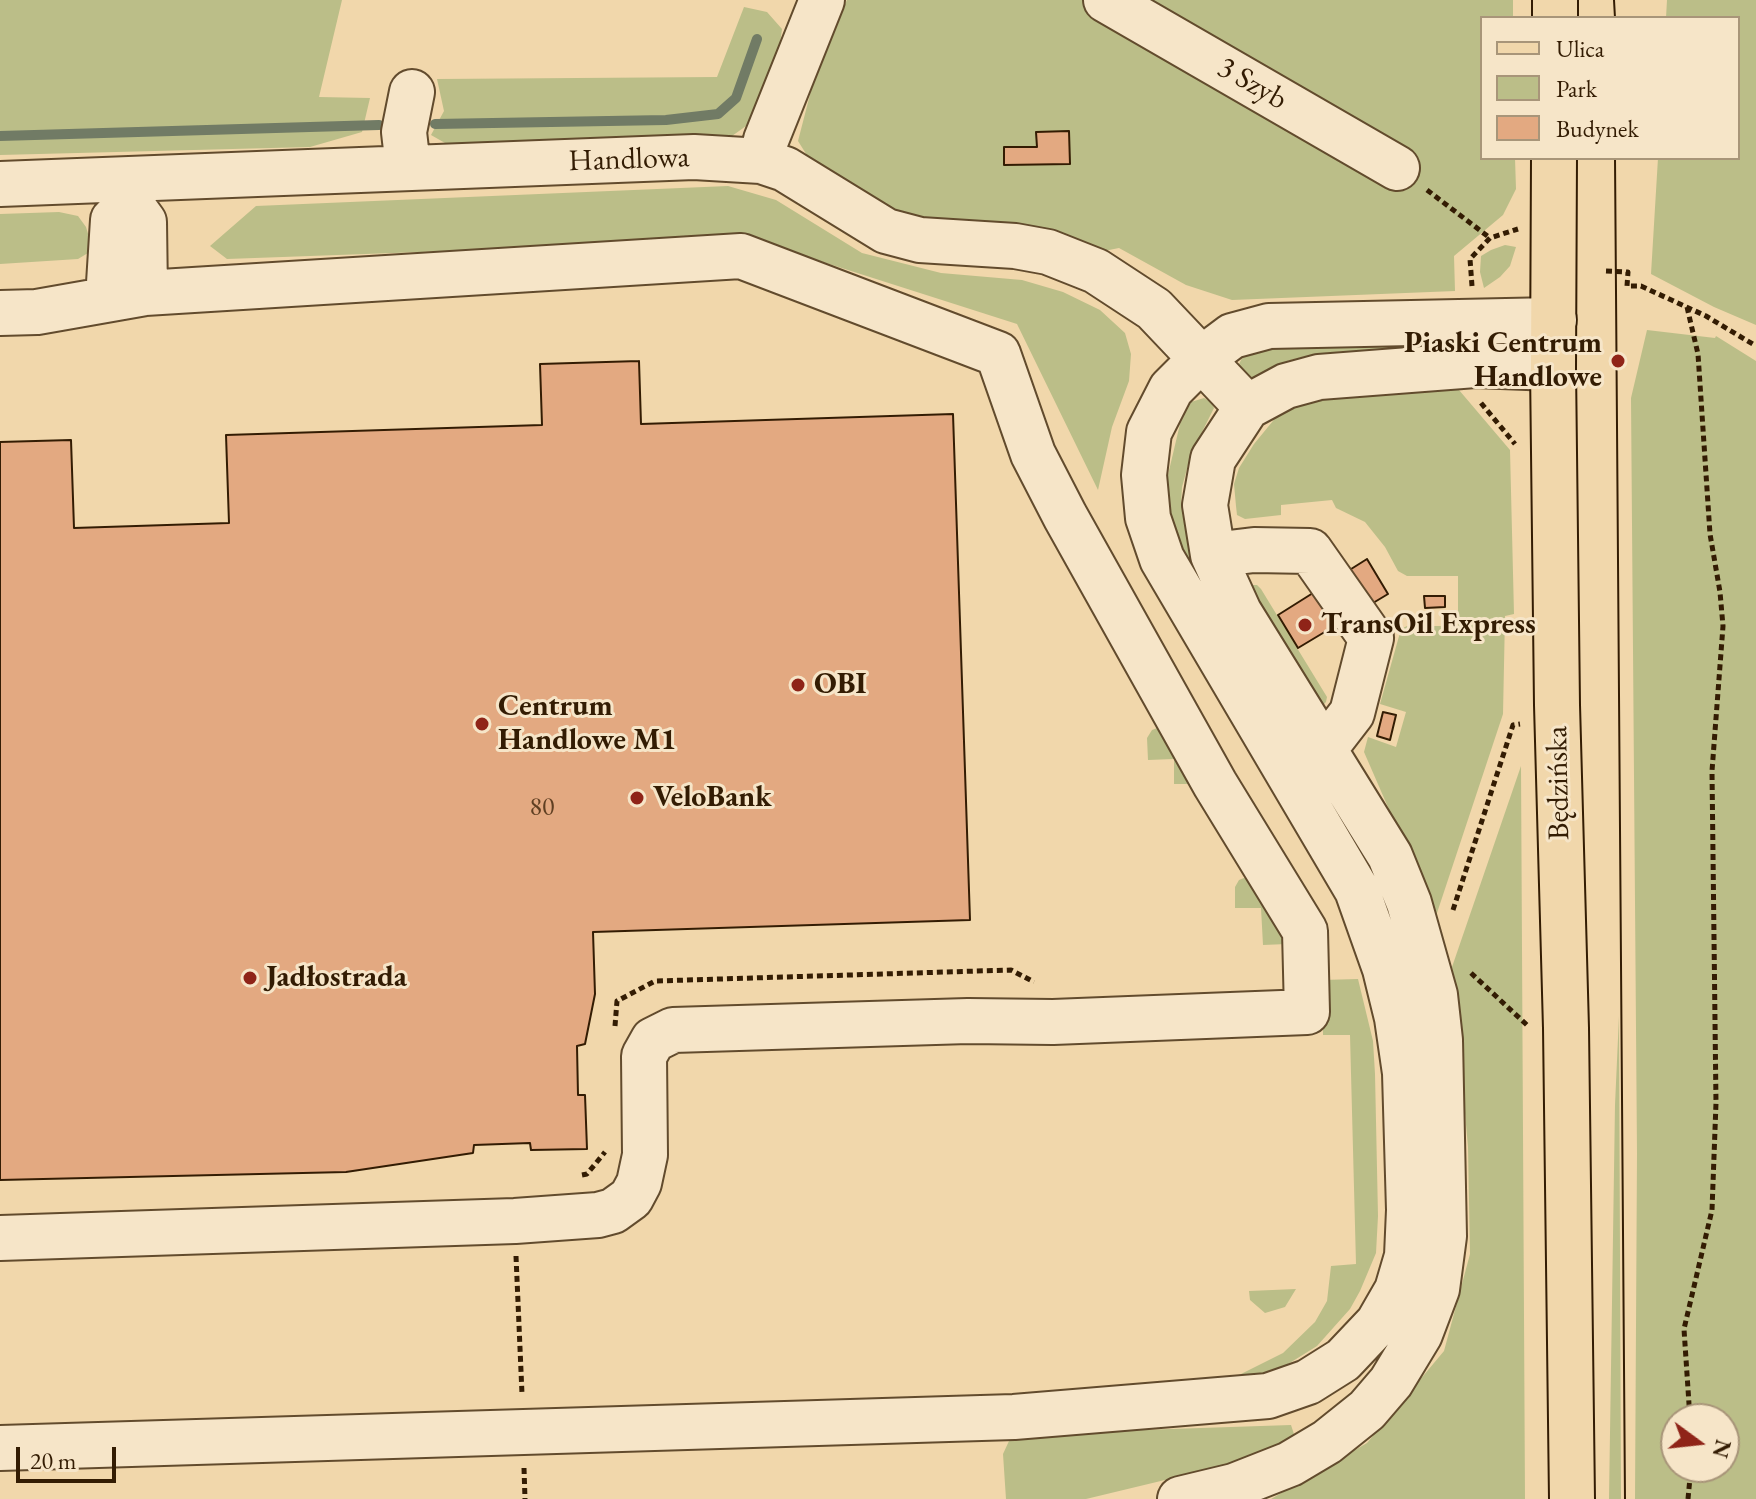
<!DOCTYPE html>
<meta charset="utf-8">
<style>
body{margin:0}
#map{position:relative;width:1756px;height:1499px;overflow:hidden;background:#f1d7ab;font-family:"EB Garamond",serif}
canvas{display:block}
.legend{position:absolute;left:1480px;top:16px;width:260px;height:144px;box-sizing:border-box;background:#f6e5c8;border:2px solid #a89579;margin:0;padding:10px 14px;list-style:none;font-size:24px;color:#331c03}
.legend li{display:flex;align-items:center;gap:16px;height:40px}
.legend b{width:40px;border:2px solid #a89579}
.north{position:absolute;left:1660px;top:1403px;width:80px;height:80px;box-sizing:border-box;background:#f6e5c8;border:2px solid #a89579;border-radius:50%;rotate:105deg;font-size:22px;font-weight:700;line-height:32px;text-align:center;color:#331c03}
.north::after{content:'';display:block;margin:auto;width:28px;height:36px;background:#8f2418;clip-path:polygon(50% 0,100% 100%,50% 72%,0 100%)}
.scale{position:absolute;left:16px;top:1447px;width:100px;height:36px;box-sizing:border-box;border:4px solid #331c03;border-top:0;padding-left:10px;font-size:24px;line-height:28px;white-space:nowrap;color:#331c03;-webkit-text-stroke:6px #f6e5c8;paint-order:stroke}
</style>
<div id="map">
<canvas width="1756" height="1499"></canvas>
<ul class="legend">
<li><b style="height:10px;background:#f1d7ab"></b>Ulica</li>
<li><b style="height:22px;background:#bbbe88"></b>Park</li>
<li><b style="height:22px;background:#e3a981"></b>Budynek</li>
</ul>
<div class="north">N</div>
<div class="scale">20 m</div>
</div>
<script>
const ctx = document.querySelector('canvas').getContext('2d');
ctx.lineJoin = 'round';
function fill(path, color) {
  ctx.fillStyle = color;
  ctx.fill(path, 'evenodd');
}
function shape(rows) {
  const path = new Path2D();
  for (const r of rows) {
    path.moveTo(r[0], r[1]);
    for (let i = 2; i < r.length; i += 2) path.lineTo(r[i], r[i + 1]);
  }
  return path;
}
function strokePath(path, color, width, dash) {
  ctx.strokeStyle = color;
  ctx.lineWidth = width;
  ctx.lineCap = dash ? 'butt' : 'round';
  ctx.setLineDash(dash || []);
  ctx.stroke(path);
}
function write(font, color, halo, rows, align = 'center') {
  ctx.font = font + ' "EB Garamond",serif';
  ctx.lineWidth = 6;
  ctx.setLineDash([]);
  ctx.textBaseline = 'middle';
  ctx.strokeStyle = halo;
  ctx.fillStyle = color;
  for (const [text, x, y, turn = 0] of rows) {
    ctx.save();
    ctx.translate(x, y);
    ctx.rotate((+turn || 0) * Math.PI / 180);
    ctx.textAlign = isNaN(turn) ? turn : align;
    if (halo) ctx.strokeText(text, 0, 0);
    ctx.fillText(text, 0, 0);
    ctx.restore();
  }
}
const green = shape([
 [0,0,342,0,319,97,370,98,362,132,310,147,0,155],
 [847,0,1513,0,1513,18,1482,18,1482,158,1515,158,1516,189,1503,215,1454,256,1455,291,1232,300,1186,285,1119,248,1104,251,1029,226,912,222,808,157,798,141,822,48],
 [1667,0,1756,0,1756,325,1714,307,1651,274,1658,158,1738,158,1738,18,1666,18],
 [744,7,767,12,782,29,780,44,753,121,732,136,459,151,431,135,444,111,437,79,717,77],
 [728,186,776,200,862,253,941,273,1022,280,1063,292,1100,310,1125,333,1131,354,1129,381,1112,427,1098,490,1017,324,754,240,227,259,210,246,256,206],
 [59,212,78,216,86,227,93,250,78,259,0,264,0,214],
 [1505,245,1516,247,1510,266,1500,277,1484,288,1480,272,1481,256,1491,250],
 [1647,330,1715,338,1716,336,1756,361,1756,1499,1635,1499,1637,1153,1631,398],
 [1676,1419,1724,1419,1724,1467,1676,1467],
 [1460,343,1461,352,1347,351,1315,354,1287,361,1252,379,1247,378,1239,371,1238,366,1243,356,1290,344],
 [1356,389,1459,390,1510,450,1514,614,1505,616,1503,714,1433,925,1421,883,1364,752,1368,737,1396,747,1406,712,1380,704,1401,629,1407,626,1458,626,1458,576,1407,576,1398,571,1385,547,1365,522,1336,508,1332,500,1281,505,1281,515,1245,519,1237,515,1236,506,1234,484,1239,468,1254,444,1277,416,1299,403],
 [1204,398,1211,402,1214,408,1191,454,1182,487,1181,505,1185,528,1194,555,1223,609,1190,578,1170,520,1168,498,1167,479,1180,424,1191,402],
 [1252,585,1257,585,1261,589,1327,697,1326,702,1320,708,1249,588],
 [1160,727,1198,784,1174,784,1174,759,1148,760,1147,738,1152,730],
 [1521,766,1525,1499,1271,1499,1367,1443,1444,1351,1470,1254,1468,1147,1452,967],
 [1244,878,1251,879,1267,900,1287,944,1263,945,1261,908,1235,908,1235,887,1239,880],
 [1358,979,1373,1041,1375,1074,1378,1216,1376,1253,1360,1291,1350,1309,1317,1346,1280,1369,1261,1375,1235,1377,1283,1353,1315,1322,1327,1301,1331,1266,1356,1264,1350,1035,1323,1035,1322,980],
 [1619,1016,1621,1499,1609,1499,1615,1105],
 [1296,1289,1285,1307,1265,1313,1250,1300,1249,1291],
 [1291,1425,1294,1434,1290,1438,1248,1460,1086,1499,1006,1499,1003,1454,1009,1441,1020,1434]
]);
const stream = shape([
 [435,124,666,120,718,114,736,98,757,39],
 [0,136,379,125]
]);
const building = shape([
 [1069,131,1070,164,1004,165,1004,147,1037,147,1036,132,1069,131],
 [639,361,641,424,953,414,970,920,593,932,595,994,585,1044,577,1046,578,1095,585,1095,587,1149,531,1150,530,1143,474,1145,473,1153,346,1172,0,1180,0,442,71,440,74,528,229,523,226,435,542,425,540,364,639,361],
 [1367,559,1388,594,1298,648,1278,615,1367,559],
 [1424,596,1445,596,1445,607,1425,608,1424,596],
 [1383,712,1396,715,1390,740,1377,736,1383,712]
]);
const path = shape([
 [1427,190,1490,238],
 [1606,271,1628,272,1627,286,1641,286,1706,316,1756,346],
 [1472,286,1470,259,1490,238,1518,229],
 [1687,307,1698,354,1710,534,1720,592,1723,626,1712,771,1716,1103,1712,1210,1684,1329,1690,1419],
 [1481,403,1515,444],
 [1453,910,1513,725,1520,724],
 [1471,973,1528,1026],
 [615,1026,617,1001,655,981,1011,970,1034,982],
 [582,1175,587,1174,605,1152],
 [516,1256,522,1394],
 [524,1468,525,1499],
 [1688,1499,1691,1467]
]);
const minor = shape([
 [1106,0,1397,168],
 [761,161,766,140,822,0],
 [408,167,404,132,412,92],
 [130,180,131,204,144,222,145,293],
 [0,184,694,157,761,161,785,169,886,231,920,240,1015,246,1048,252,1096,271,1154,309,1247,407],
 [108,299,113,220,131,204],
 [0,313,37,312,145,293,741,256,998,354,1033,454,1065,516,1215,784,1305,931,1307,1012,1053,1022,968,1021,673,1030,653,1040,644,1056,645,1155,639,1183,631,1198,613,1211,598,1215,515,1221,0,1238],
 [1247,407,1286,386,1319,377,1475,365,1553,368],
 [1213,555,1254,550,1310,551,1371,638,1352,713,1325,748,1301,762],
 [0,1448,1014,1417,1268,1396,1308,1382,1343,1360,1378,1323,1397,1290,1407,1256,1409,1210,1405,1073,1397,1018,1385,969,1357,890,1162,559,1148,518,1144,475,1149,432,1171,389,1200,360,1232,336,1269,326,1554,320],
 [1180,1499,1234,1486,1290,1464,1327,1442,1367,1410,1391,1382,1420,1334,1437,1289,1444,1236,1440,1040,1435,995,1409,903,1390,856,1239,612,1213,555,1205,505,1213,459,1247,407]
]);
const major = shape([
 [1555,18,1555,0],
 [1554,158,1553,368,1557,705,1566,1028,1572,1499]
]);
const tram = shape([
 [1614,0,1615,18],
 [1615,158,1625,1499]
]);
const markers = [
 [1618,361,8,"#8f2418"],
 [1305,625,8,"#8f2418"],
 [798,685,8,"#8f2418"],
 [482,724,8,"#8f2418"],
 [637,798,8,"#8f2418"],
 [250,978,8,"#8f2418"]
];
const numberNames = [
 ["80",542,808]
];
const streetNames = [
 ["3 Szyb",1252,84,30],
 ["Handlowa",629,160,-2],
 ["Będzińska",1559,783,-91]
];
const poiNames = [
 ["Piaski Centrum",1602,344,"right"],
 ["Handlowe",1602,378,"right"],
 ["TransOil Express",1321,625],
 ["OBI",814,685],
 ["Centrum",498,707],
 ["Handlowe M1",498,741],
 ["VeloBank",653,798],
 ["Jadłostrada",266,978]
];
fill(green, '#bbbe88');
strokePath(stream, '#717b65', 10);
fill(building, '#e3a981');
strokePath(building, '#331c03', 2);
strokePath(minor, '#624b2d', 48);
strokePath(major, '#331c03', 48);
strokePath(path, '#331c03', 5, [6, 4]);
strokePath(minor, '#f6e5c8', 44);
strokePath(major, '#f1d7ab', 44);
strokePath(tram, '#331c03', 2);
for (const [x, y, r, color] of markers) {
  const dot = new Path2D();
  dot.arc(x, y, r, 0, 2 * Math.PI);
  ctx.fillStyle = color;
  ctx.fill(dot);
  strokePath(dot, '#f6e5c8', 3);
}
write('26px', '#5f3f22', null, numberNames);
write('30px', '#331c03', '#f6e5c8', streetNames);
write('bold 30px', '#331c03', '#f6e5c8', poiNames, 'left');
</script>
